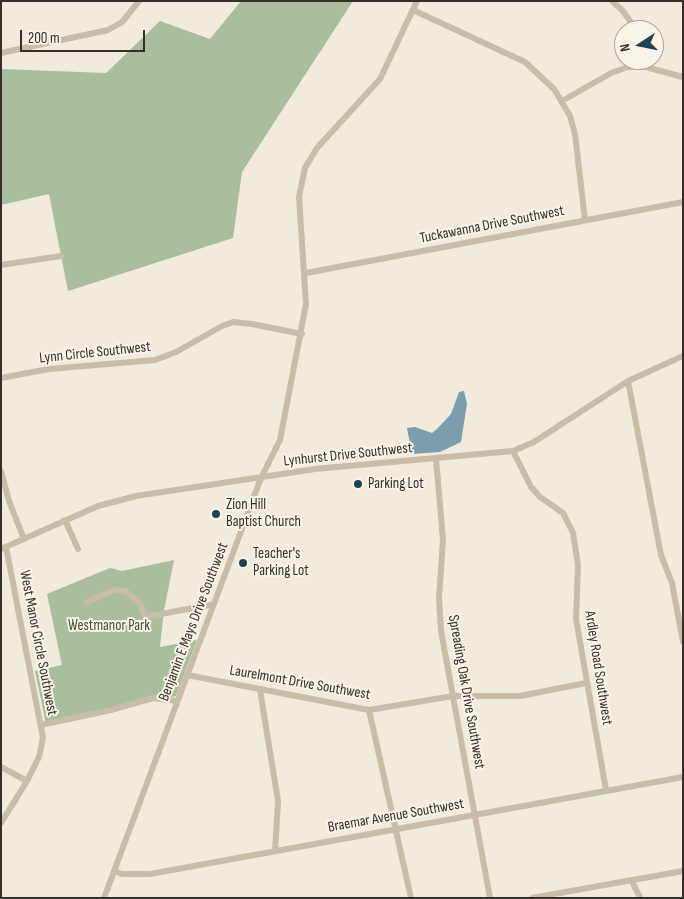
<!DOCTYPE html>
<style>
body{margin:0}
#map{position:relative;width:684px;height:899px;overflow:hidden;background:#f0ebdb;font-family:"Sofia Sans Condensed",sans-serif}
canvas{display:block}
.frame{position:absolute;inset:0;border:2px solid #342f28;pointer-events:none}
.north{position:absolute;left:614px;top:20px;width:50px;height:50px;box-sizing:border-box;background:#f8f4e7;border:1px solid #aaa59b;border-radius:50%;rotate:259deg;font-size:14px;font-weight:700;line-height:20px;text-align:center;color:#342f28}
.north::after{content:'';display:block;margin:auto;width:18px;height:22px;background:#204352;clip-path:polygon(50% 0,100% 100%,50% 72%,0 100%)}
.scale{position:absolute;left:20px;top:30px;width:125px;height:22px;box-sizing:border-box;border:2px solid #342f28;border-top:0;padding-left:6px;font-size:15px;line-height:18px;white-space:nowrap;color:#342f28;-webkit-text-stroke:4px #f8f4e7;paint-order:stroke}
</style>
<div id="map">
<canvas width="684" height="899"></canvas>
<div class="frame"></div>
<div class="north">N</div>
<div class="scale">200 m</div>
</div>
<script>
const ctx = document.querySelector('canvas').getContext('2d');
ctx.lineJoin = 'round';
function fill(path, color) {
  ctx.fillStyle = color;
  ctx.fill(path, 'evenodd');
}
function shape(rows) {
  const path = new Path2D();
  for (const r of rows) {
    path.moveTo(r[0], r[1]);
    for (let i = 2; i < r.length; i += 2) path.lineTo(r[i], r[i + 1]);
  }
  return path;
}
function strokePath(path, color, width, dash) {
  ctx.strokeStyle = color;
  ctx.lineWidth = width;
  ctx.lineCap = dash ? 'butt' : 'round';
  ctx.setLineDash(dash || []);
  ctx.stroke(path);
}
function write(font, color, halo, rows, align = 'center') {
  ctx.font = font + ' "Sofia Sans Condensed",sans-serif';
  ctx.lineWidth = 4;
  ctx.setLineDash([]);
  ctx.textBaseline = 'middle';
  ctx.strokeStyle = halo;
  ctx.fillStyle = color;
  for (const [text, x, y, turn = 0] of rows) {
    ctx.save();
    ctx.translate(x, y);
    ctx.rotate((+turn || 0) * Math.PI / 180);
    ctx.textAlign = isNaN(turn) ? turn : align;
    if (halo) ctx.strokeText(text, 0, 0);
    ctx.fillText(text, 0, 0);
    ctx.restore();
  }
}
const green = shape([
 [241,1,353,1,242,172,233,238,68,291,49,194,1,205,1,69,106,73,160,21,210,39],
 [174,560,164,610,160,647,197,640,176,696,46,724,35,671,62,665,47,594,110,568,122,571]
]);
const water = shape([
 [464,391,467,404,461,442,440,452,412,454,407,428,415,427,432,433,437,429,451,414,459,392]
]);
const minor = shape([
 [612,1,623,11,636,30],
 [413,10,525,62,554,89,570,116,575,134,585,220],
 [1,53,108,30,122,22,139,1],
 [562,101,611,73,628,67,642,66,683,77],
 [1,265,61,256],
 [306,273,683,202],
 [1,378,49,369,155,360,176,352,222,326,233,322,252,324,302,334],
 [628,381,661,555,672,583,683,642],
 [513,451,531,487,540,497,563,513,573,533,578,565,576,619,606,790],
 [436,459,443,540,439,598,441,631,490,898],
 [1,471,9,501,24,539],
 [65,520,78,549],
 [6,547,43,738,39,757,27,781],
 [1,549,98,506,136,496,315,469,513,451,534,442,628,381,683,356],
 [87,602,114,590,125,591,140,603,145,617,214,604],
 [187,675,369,710,453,696,520,696,586,683],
 [260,690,278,801,275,851],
 [369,710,411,898],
 [41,725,111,710,153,698,177,701],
 [1,767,27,781,1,823],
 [114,871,122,874,150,874,683,777],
 [632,881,640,898],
 [104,898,261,478,280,440,306,304,299,197,305,168,317,148,380,79,417,1],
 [532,898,683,871]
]);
const markers = [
 [358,484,5,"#204352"],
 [216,514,5,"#204352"],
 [243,563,5,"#204352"]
];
const streetNames = [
 ["Tuckawanna Drive Southwest",492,225,-11],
 ["Lynn Circle Southwest",95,353,-6],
 ["Lynhurst Drive Southwest",348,455,-6],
 ["Benjamin E Mays Drive Southwest",194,622,-69],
 ["West Manor Circle Southwest",38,643,79],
 ["Ardley Road Southwest",598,668,81],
 ["Laurelmont Drive Southwest",300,683,10],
 ["Spreading Oak Drive Southwest",466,692,80],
 ["Braemar Avenue Southwest",396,816,-10]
];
const poiNames = [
 ["Parking Lot",368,484],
 ["Zion Hill",226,505],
 ["Baptist Church",226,522],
 ["Teacher's",253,554],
 ["Parking Lot",253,571]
];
const parkNames = [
 ["Westmanor Park",109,626]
];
fill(green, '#aabd9c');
fill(water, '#7c9dab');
strokePath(minor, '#c7bda8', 6);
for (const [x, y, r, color] of markers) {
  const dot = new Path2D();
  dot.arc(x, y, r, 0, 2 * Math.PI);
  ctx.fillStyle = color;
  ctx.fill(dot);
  strokePath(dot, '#f8f4e7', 2);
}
write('15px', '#342f28', '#f8f4e7', streetNames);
write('15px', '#342f28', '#f8f4e7', poiNames, 'left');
write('15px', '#3b502d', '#f8f4e7', parkNames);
</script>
